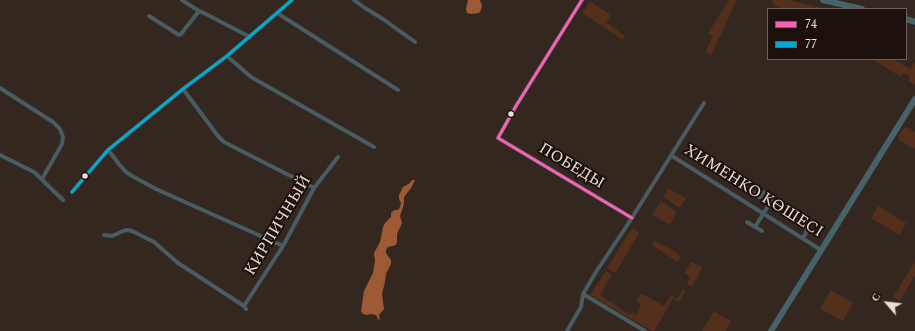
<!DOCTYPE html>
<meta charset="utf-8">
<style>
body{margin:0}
#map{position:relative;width:915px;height:331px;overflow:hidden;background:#332720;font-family:Spectral,serif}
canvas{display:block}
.legend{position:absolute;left:767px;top:8px;width:140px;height:52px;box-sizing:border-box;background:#1b100b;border:1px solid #6f625c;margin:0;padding:5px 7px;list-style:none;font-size:12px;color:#eeded6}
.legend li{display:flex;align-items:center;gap:8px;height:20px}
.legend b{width:20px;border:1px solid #6f625c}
.north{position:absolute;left:867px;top:283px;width:40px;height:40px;-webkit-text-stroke:3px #1b100b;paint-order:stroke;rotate:298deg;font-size:11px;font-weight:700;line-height:16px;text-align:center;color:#eeded6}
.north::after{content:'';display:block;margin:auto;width:14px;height:18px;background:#eeded6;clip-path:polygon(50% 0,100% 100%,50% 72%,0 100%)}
</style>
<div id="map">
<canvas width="915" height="331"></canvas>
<ul class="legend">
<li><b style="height:5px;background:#f860b3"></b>74</li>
<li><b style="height:5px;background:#00a9ce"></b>77</li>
</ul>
<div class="north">С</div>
</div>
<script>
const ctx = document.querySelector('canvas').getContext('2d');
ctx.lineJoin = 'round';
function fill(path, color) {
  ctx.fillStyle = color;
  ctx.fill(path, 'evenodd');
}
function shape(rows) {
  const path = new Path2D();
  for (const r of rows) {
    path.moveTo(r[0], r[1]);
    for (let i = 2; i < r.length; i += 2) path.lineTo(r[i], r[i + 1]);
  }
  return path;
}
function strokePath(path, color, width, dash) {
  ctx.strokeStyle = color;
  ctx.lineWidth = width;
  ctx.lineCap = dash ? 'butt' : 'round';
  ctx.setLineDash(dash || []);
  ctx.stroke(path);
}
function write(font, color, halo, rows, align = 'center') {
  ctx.font = font + ' Spectral,serif';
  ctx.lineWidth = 4;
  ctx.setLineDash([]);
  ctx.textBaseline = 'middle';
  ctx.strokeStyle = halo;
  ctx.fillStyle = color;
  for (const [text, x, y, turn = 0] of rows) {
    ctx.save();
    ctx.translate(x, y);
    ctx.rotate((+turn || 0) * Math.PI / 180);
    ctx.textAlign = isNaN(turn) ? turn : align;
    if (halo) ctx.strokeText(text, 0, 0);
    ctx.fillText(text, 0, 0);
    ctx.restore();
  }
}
const green = shape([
 [729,0,737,0,711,55,705,52,713,37,708,33],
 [772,0,788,0,826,9,781,9,773,4],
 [590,1,609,14,610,17,606,22,625,36,623,40,582,13],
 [872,59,893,59,910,69,915,62,915,83,914,85,908,81,910,77,903,73,901,77],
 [908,127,915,132,915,148,912,148,899,140,898,136,904,128],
 [668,188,686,198,680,208,663,197],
 [661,201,677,212,670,225,652,215],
 [878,206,906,223,900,235,871,218],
 [632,228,639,233,616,272,612,272,607,268],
 [655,241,679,254,680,257,678,262,652,245],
 [691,262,702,267,698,276,692,286,688,285,687,283,690,277,684,273],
 [914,263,915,264,915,275,900,301,893,297],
 [606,271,610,273,611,276,600,295,630,315,632,312,636,314,641,306,637,302,637,300,640,295,643,294,664,306,671,295,677,299,683,290,686,289,679,302,673,299,654,331,652,331,590,295],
 [831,290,853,303,843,321,820,309],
 [714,311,731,321,726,331,702,331]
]);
const water = shape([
 [468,0,480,0,482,6,481,10,479,13,471,14,467,13,466,9],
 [412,180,415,180,411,188,404,197,404,204,400,216,402,223,397,234,397,241,396,245,388,247,386,250,386,253,391,260,391,264,386,274,385,282,382,294,384,309,379,315,380,320,378,319,376,315,371,314,367,315,363,314,361,311,364,291,373,273,375,261,374,253,380,242,383,227,385,223,391,217,391,213,394,210,398,210,400,207,401,203,399,199,399,195,403,187,410,183]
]);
const street = shape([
 [182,0,199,11],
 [354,0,365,8,383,19,415,42],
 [582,0,516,106,498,138,632,218],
 [277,13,398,90],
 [149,16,179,35,181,34,199,11,202,12,250,37],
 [227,56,251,77,374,147],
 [0,88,53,122,60,129,63,137,62,144,42,179],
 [183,89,218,136,224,142,314,188],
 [108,150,119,164,126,172,132,176,156,189,283,246],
 [0,155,34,172,63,200],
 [672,156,821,250],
 [732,181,759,197,760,197,763,193,765,192,781,202,782,204,779,210,780,211,806,228,807,231,803,238],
 [72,192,108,150,183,89,227,56,292,0],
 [747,222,762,231],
 [755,227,774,197],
 [104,235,112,236,123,231,127,230,132,231,154,242,178,263,244,306],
 [583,294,645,331],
 [246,309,244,306,283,246,314,188,338,157],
 [567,331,581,307,583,294,596,272,628,224,704,103]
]);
const secondary = shape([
 [823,0,862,9],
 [906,19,915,22],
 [771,331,915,99]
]);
const bus1 = shape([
 [582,0,516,106,498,138,632,218]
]);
const bus2 = shape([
 [72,192,108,150,183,89,227,56,292,0]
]);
const markers = [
 [511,114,3.5,"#eeded6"],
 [85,176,3.5,"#eeded6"]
];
const streetNames = [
 ["ПОБЕДЫ",571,167,31],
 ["ХИМЕНКО КӨШЕСІ",753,192,32],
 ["КИРПИЧНЫЙ",279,226,-59]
];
fill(green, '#532f1c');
fill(water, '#9e5935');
strokePath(street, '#485c61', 4);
strokePath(secondary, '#47636a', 6);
strokePath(bus1, '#f860b3', 3);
strokePath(bus2, '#00a9ce', 3);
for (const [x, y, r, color] of markers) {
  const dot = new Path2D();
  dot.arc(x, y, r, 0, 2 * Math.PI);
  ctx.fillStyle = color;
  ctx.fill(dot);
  strokePath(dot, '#1b100b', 1.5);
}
write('16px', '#eeded6', '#1b100b', streetNames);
</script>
